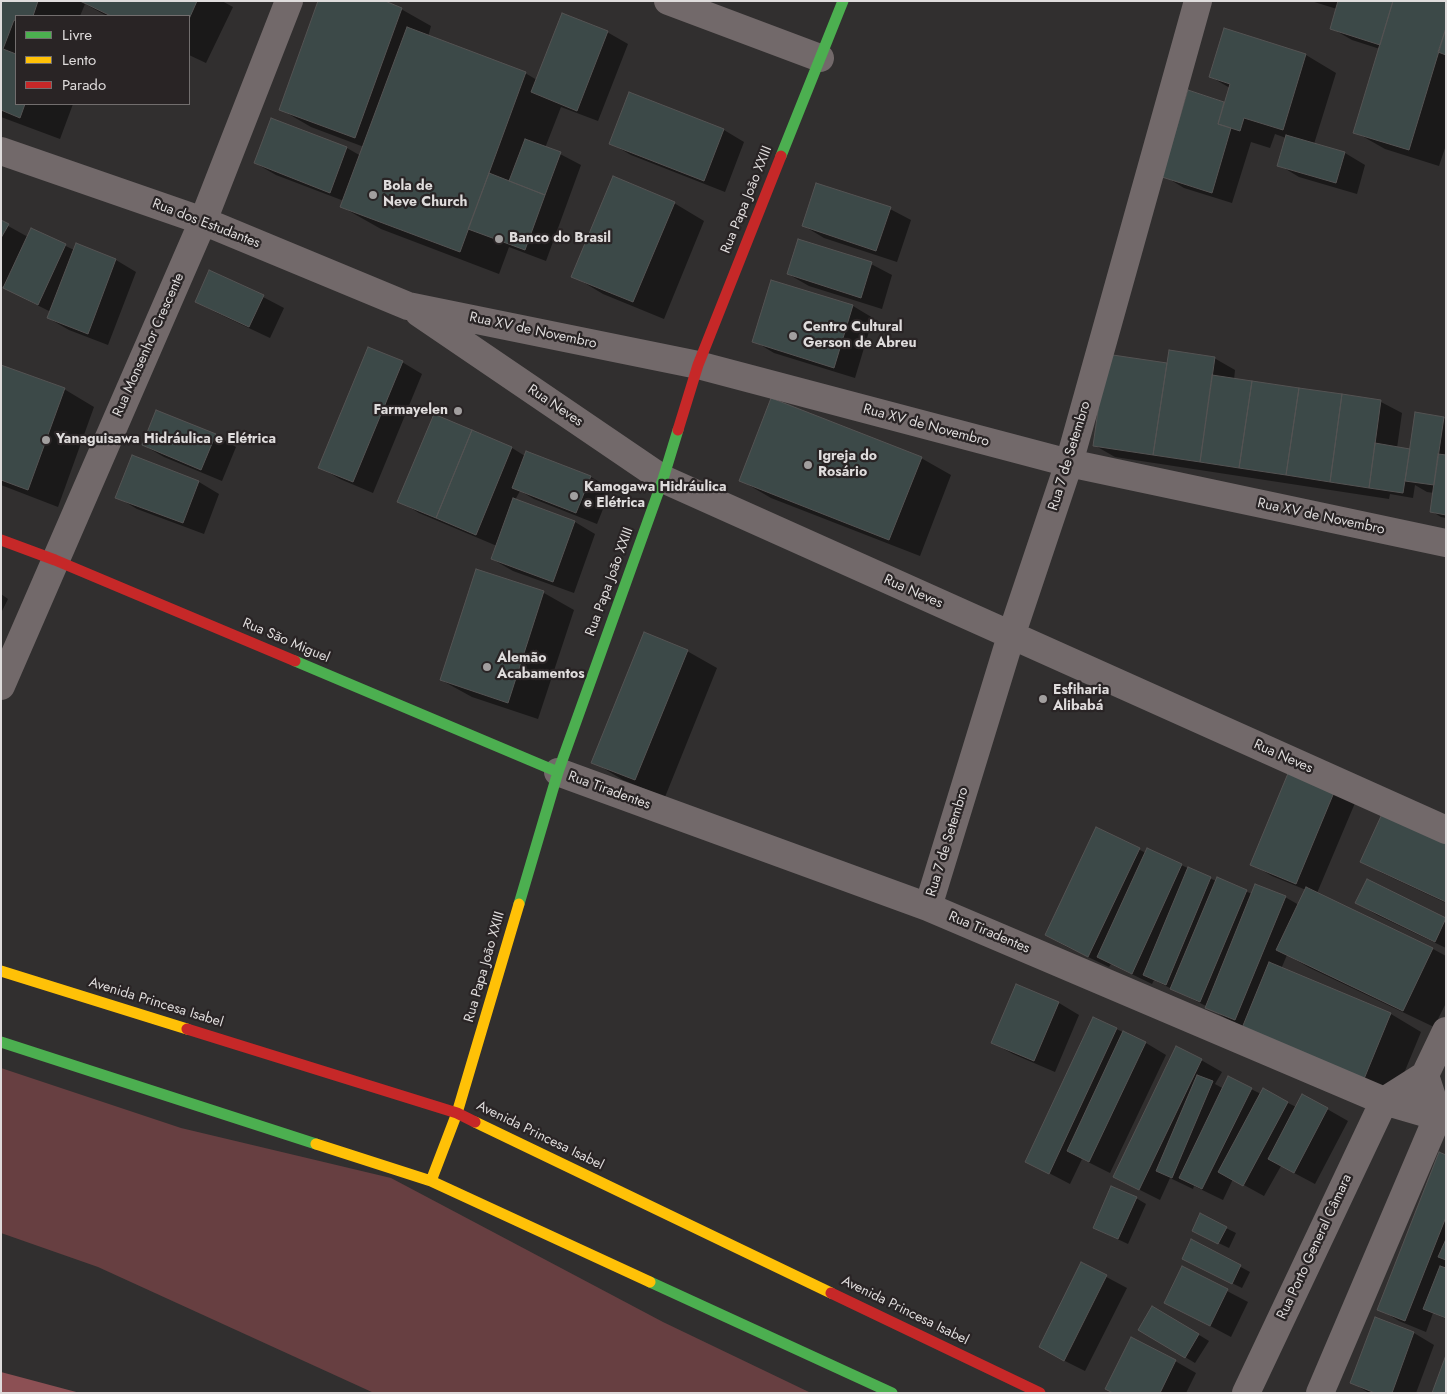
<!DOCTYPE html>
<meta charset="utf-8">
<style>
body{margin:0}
#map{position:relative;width:1447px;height:1394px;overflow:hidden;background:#312f2f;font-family:Jost,sans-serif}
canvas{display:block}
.frame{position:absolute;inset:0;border:2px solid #dfdcdc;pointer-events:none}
.legend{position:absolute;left:15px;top:15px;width:175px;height:90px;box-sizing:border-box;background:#292425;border:1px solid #726e6e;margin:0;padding:6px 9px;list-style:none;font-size:15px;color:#dfdcdc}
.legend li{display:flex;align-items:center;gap:10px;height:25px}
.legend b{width:25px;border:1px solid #726e6e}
</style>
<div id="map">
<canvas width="1447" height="1394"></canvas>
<div class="frame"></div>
<ul class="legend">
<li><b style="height:6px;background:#4caf50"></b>Livre</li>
<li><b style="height:6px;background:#ffc107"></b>Lento</li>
<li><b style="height:6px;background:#c62828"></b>Parado</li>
</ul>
</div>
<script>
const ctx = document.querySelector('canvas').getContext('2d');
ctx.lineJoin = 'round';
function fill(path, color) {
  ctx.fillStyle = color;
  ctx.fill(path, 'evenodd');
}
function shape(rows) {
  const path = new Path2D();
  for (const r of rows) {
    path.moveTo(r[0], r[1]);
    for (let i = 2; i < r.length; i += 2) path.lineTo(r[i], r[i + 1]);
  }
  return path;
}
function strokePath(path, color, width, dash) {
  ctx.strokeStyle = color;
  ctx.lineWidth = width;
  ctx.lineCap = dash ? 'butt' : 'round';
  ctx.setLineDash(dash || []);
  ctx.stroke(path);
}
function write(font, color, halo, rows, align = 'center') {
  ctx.font = font + ' Jost,sans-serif';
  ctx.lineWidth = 4.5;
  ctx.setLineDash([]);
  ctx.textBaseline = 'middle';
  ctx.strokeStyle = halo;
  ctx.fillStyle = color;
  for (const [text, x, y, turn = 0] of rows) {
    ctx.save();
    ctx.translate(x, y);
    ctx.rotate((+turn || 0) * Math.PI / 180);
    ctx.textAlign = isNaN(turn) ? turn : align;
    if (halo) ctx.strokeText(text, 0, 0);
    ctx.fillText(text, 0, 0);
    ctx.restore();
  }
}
const green = shape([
 [1,1068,181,1128,391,1178,663,1322,811,1393,374,1393,98,1267,1,1233]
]);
const water = shape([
 [1,1372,80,1393,1,1393]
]);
const shadow = shape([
 [1,1,222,1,233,7,206,63,189,55,189,16,107,16,85,4,80,16,16,16,16,104,73,104,60,139,1,117],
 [1311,1,1446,1,1446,145,1439,166,1385,149,1355,132,1380,49,1352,40,1331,28,1337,9],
 [401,9,431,26,428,37,525,73,537,80,607,32,628,44,598,121,561,107,545,148,560,154,581,165,546,261,509,247,499,274,381,229,342,207,344,201,276,175,255,163,272,119,347,148,361,156,364,147,311,127,280,109],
 [1306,55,1336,73,1314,144,1345,153,1365,165,1357,194,1299,177,1279,165,1286,138,1275,134,1270,148,1251,142,1232,203,1184,188,1164,176,1188,92,1225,103,1230,88,1211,77],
 [724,130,744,142,725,192,631,155,610,143],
 [674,203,704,221,664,319,603,294,573,276],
 [890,209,911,220,897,262,824,238,804,226],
 [1,222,28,237,31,229,74,250,116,260,136,272,108,345,69,330,48,318,51,312,25,299,3,286,1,289],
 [871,264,892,275,882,309,809,286,788,274],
 [263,297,284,308,270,338,217,313,196,302],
 [853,306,873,318,855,378,774,353,754,341],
 [1107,355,1168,364,1214,358,1235,370,1234,380,1381,402,1402,413,1397,448,1411,450,1444,418,1446,419,1446,518,1441,517,1431,511,1434,493,1427,492,1415,485,1413,498,1390,494,1389,499,1115,457,1094,445],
 [402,362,422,374,373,493,340,479,319,467],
 [1,367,64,389,94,407,58,507,1,485],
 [435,416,512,448,525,456,527,452,591,477,611,489,597,524,534,499,520,491,515,500,575,522,595,534,574,593,513,571,492,559,497,546,419,513,399,501],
 [215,435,236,447,222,481,164,457,143,445],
 [132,457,199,482,219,494,204,534,137,509,117,497],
 [921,458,951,475,920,556,771,498,740,480],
 [477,570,544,593,574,610,538,719,472,697,441,680],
 [1,594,8,599,1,613],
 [687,651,717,668,665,797,623,780,593,762],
 [1290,773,1355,803,1317,893,1433,949,1446,956,1446,1003,1434,1027,1308,967,1287,955,1281,969,1391,1014,1421,1032,1395,1095,1227,1019,1206,1006,1154,980,1152,984,1111,964,1109,967,1067,947,1046,935,1097,829,1146,853,1181,865,1216,881,1218,879,1252,894,1285,897,1299,905,1306,890,1272,876,1251,864],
 [1446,845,1446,903,1382,873,1362,861],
 [1367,881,1446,919,1446,948,1377,915,1357,903],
 [1017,985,1059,1003,1079,1015,1055,1072,1013,1054,993,1043],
 [1093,1018,1146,1043,1166,1055,1110,1173,1082,1159,1070,1184,1026,1161],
 [1201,1060,1222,1072,1215,1084,1224,1089,1251,1089,1261,1094,1263,1090,1296,1107,1327,1109,1348,1121,1315,1184,1281,1166,1264,1196,1233,1179,1223,1200,1194,1186,1193,1189,1170,1178,1160,1200,1114,1177],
 [1446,1156,1446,1319,1433,1313,1426,1332,1399,1321,1379,1309],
 [1136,1198,1146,1204,1128,1244,1094,1228],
 [1226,1228,1236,1233,1229,1248,1204,1236],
 [1192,1241,1250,1272,1242,1288,1193,1264],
 [1082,1264,1127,1288,1085,1371,1061,1359],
 [1183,1268,1248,1302,1231,1337,1165,1302],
 [1153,1307,1209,1341,1195,1363,1140,1330],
 [1376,1319,1414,1333,1434,1345,1416,1393,1369,1393,1351,1382],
 [1175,1361,1196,1373,1186,1393,1114,1393]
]);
const building = shape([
 [1,1,38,1,33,16,16,16,16,21,14,20,3,49,16,54,16,104,25,104,20,118,1,110,1,1],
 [80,1,197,1,189,19,189,16,111,16,80,1],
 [318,1,385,1,402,8,355,138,279,110,318,1],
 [1338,1,1393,1,1380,45,1330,29,1338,1],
 [1393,1,1446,1,1446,28,1409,150,1353,133,1393,1],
 [562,13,608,31,577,111,531,92,562,13],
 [407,27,526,72,460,252,340,207,407,27],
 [1224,28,1306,54,1283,130,1244,118,1240,131,1218,124,1230,84,1209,77,1224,28],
 [1446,28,1446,55,1438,52,1446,28],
 [1188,90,1224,102,1218,124,1231,128,1212,193,1162,177,1188,90],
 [629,92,724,129,704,181,609,144,629,92],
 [271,118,347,147,330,193,254,163,271,118],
 [1286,135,1345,152,1336,183,1277,166,1286,135],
 [525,139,561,152,545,195,509,181,525,139],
 [489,173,545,195,525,250,468,229,489,173],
 [613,176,675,202,633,302,571,277,613,176],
 [816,183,891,207,876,251,802,226,816,183],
 [1,220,9,224,1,238,1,220],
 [31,228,66,244,38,305,3,288,31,228],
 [798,239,872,262,861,298,787,274,798,239],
 [76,243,116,259,88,334,47,318,76,243],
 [209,270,264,295,249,327,195,302,209,270],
 [771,280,853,305,834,368,752,342,771,280],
 [368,347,403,361,353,482,318,468,368,347],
 [1169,350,1215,357,1200,462,1153,455,1169,350],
 [1106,354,1167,363,1153,455,1093,446,1106,354],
 [1,365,65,388,28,490,1,480,1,365],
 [1212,375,1252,381,1239,468,1200,462,1212,375],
 [1252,381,1299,388,1286,475,1239,468,1252,381],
 [1299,388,1342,394,1330,482,1286,475,1299,388],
 [1342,394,1381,400,1369,488,1330,482,1342,394],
 [771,398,922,457,889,540,739,481,771,398],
 [156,410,216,434,201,470,142,445,156,410],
 [1415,412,1444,417,1434,485,1405,481,1415,412],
 [434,414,472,430,436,518,397,502,434,414],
 [472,430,512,447,476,535,436,518,472,430],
 [1375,443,1410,449,1403,493,1369,488,1375,443],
 [526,451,591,476,576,513,512,488,526,451],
 [1438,454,1446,455,1446,515,1430,512,1438,454],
 [132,455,199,481,183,523,115,498,132,455],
 [513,498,575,521,553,582,491,559,513,498],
 [476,569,544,591,508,703,440,680,476,569],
 [644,632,688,650,635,780,591,763,644,632],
 [1289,771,1335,790,1296,884,1250,865,1289,771],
 [1382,814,1446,844,1446,902,1360,862,1382,814],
 [1096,827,1140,848,1088,957,1045,935,1096,827],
 [1147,848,1182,864,1132,974,1097,957,1147,848],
 [1188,867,1211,877,1166,985,1143,975,1188,867],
 [1217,877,1247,890,1200,1002,1170,989,1217,877],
 [1367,879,1446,918,1435,942,1355,903,1367,879],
 [1255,884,1286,896,1235,1020,1205,1008,1255,884],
 [1306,887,1433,948,1403,1011,1276,950,1306,887],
 [1269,962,1391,1013,1364,1079,1242,1028,1269,962],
 [1016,984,1059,1002,1034,1061,991,1043,1016,984],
 [1093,1017,1117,1028,1049,1174,1025,1162,1093,1017],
 [1123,1031,1146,1042,1089,1162,1067,1151,1123,1031],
 [1176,1046,1202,1059,1139,1190,1113,1177,1176,1046],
 [1197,1075,1213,1081,1172,1178,1156,1171,1197,1075],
 [1228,1076,1252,1088,1202,1189,1179,1178,1228,1076],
 [1263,1088,1288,1102,1243,1186,1218,1172,1263,1088],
 [1302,1094,1328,1108,1294,1173,1268,1159,1302,1094],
 [1439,1152,1446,1155,1446,1217,1405,1321,1377,1310,1439,1152],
 [1111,1186,1137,1197,1118,1239,1093,1228,1111,1186],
 [1200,1213,1227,1227,1218,1244,1192,1231,1200,1213],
 [1191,1239,1241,1265,1232,1284,1182,1259,1191,1239],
 [1446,1239,1446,1260,1438,1257,1446,1239],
 [1081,1262,1107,1275,1064,1361,1039,1347,1081,1262],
 [1182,1266,1228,1289,1210,1326,1164,1303,1182,1266],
 [1440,1266,1446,1268,1446,1318,1423,1309,1440,1266],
 [1152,1306,1199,1334,1185,1358,1138,1330,1152,1306],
 [1375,1317,1414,1332,1392,1393,1375,1393,1350,1383,1375,1317],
 [1131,1337,1176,1360,1160,1393,1113,1393,1105,1389,1131,1337],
 [1446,1355,1446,1393,1432,1393,1446,1355]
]);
const street = shape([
 [668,1,820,58],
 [1,151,203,221,408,306,698,365,1069,463,1446,543],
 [419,313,663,479,1446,830],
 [1,686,203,221,289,1],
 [558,772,928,907,1384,1101,1446,1119],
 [928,907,1011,636,1069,463,1198,1],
 [1384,1101,1425,1075,1446,1031],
 [1246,1393,1384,1101],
 [1320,1393,1438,1116,1425,1075]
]);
const fast = shape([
 [781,156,843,1],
 [295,661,558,772],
 [519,904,558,772,663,479,678,430],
 [1,1042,316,1144],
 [650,1282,892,1393]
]);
const slow = shape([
 [1,971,187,1029],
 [475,1122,831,1293],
 [316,1144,431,1181,650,1282],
 [431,1181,457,1113,519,904]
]);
const jam = shape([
 [678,430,698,365,781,156],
 [1,540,55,560,295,661],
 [187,1029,457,1113,475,1122],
 [831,1293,1040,1393]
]);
const markers = [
 [373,195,5,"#a29f9f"],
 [499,239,5,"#a29f9f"],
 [793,336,5,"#a29f9f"],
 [458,411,5,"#a29f9f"],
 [46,440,5,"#a29f9f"],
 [808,465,5,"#a29f9f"],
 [574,496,5,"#a29f9f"],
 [487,667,5,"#a29f9f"],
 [1043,699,5,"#a29f9f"]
];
const poiNames = [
 ["Bola de",383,187],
 ["Neve Church",383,203],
 ["Banco do Brasil",509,239],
 ["Centro Cultural",803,328],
 ["Gerson de Abreu",803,344],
 ["Farmayelen",448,411,"right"],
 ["Yanaguisawa Hidráulica e Elétrica",56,440],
 ["Igreja do",818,457],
 ["Rosário",818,473],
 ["Kamogawa Hidráulica",584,488],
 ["e Elétrica",584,504],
 ["Alemão",497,659],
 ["Acabamentos",497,675],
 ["Esfiharia",1053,691],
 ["Alibabá",1053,707]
];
const streetNames = [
 ["Rua Papa João XXIII",747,200,-68],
 ["Rua dos Estudantes",206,224,21],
 ["Rua XV de Novembro",533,331,12],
 ["Rua Monsenhor Crescente",149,345,-66],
 ["Rua Neves",555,406,34],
 ["Rua XV de Novembro",926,426,15],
 ["Rua 7 de Setembro",1070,456,-73],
 ["Rua XV de Novembro",1321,517,12],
 ["Rua Papa João XXIII",610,582,-70],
 ["Rua Neves",913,592,24],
 ["Rua São Miguel",286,641,23],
 ["Rua Neves",1283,757,24],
 ["Rua Tiradentes",609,791,20],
 ["Rua 7 de Setembro",948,842,-73],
 ["Rua Tiradentes",989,933,23],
 ["Rua Papa João XXIII",485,967,-74],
 ["Avenida Princesa Isabel",156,1003,17],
 ["Avenida Princesa Isabel",540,1136,26],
 ["Rua Porto General Câmara",1315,1247,-65],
 ["Avenida Princesa Isabel",905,1311,26]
];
fill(green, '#673f41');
fill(water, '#8c5054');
fill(shadow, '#0007');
fill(building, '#3c4948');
strokePath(building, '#545353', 1);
strokePath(street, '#72696a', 28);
strokePath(fast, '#4caf50', 11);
strokePath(slow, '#ffc107', 11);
strokePath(jam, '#c62828', 11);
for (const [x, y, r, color] of markers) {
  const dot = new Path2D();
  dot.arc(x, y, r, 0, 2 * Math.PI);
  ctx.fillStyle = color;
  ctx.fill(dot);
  strokePath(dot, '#292425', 2);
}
write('bold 14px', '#dfdcdc', '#292425', poiNames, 'left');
write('14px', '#dfdcdc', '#292425', streetNames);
</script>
